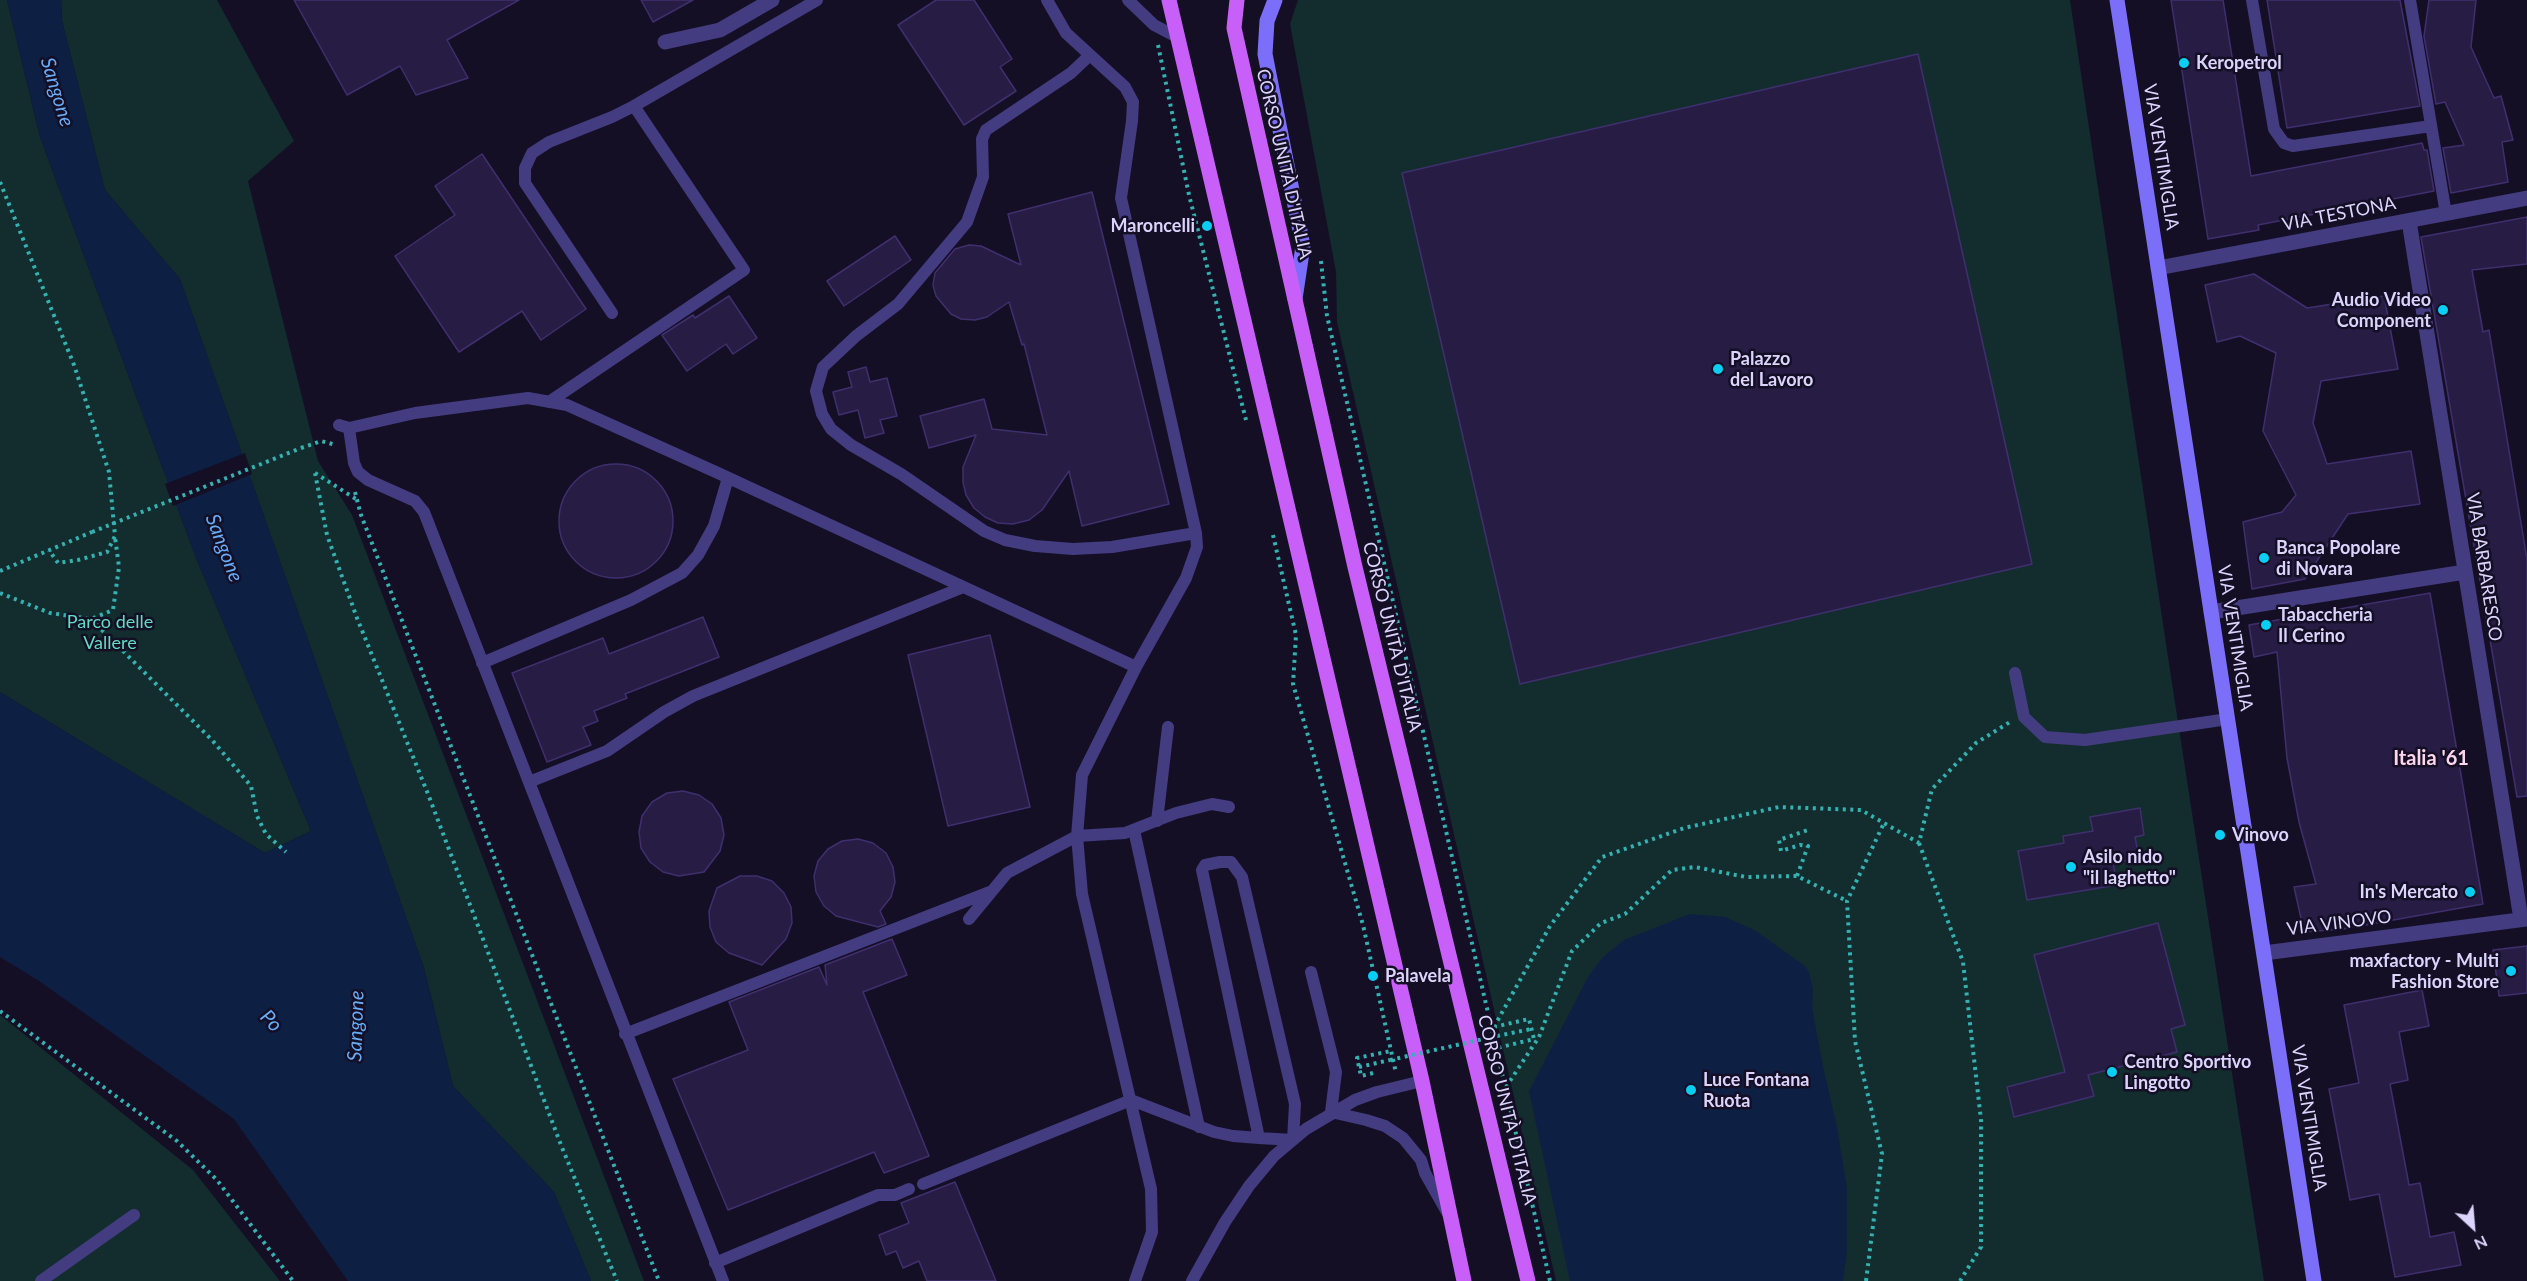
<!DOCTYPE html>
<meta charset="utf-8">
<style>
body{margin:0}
#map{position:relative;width:2527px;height:1281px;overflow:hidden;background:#140f24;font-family:Lato,sans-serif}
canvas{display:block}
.north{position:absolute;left:2443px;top:1197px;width:60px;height:60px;-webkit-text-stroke:4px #140f24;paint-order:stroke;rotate:154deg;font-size:16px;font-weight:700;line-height:24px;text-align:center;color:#dbd4fd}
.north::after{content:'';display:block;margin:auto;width:21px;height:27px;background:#dbd4fd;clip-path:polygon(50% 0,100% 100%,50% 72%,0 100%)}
</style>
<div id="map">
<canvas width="2527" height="1281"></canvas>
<div class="north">N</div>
</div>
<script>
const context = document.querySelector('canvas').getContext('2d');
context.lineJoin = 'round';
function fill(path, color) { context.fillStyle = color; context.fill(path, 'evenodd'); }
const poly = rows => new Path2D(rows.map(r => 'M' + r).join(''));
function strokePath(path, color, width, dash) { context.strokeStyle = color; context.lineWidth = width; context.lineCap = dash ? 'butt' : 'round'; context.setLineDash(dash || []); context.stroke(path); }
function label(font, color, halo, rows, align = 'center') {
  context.font = font + ' Lato,sans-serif'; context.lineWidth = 5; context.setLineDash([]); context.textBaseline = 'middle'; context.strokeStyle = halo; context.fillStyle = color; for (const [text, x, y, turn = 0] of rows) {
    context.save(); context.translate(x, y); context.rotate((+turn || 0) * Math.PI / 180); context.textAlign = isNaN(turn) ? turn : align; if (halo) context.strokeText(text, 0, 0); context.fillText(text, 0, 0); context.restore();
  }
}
const green = poly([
 [0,0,7,0,40,137,196,558,311,831,265,853,0,692],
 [61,0,217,0,294,141,248,181,318,461,352,515,644,1281,591,1281,554,1192,453,1086,424,968,180,279,105,190,62,21],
 [1298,0,2070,0,2166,644,2264,1281,1556,1281,1337,322,1336,272,1290,24],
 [0,1015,193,1170,280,1281,0,1281]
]);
const water = poly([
 [7,0,61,0,62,21,105,190,180,279,424,968,453,1086,554,1192,591,1281,348,1281,234,1119,39,981,0,957,0,692,265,853,311,831,196,558,40,137],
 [1690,914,1725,917,1756,931,1805,966,1809,972,1813,990,1812,1007,1822,1062,1837,1127,1847,1189,1847,1251,1843,1281,1570,1281,1529,1091,1588,977,1602,958,1624,940]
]);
const pier = poly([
 [245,453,252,474,173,506,165,484]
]);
const building = poly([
 [294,0,519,0,447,40,468,78,416,95,400,66,347,95,294,0],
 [641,0,693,0,653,22,641,0],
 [936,0,974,0,1012,59,1000,67,1016,91,964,125,898,25,936,0],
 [2171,0,2223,0,2251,176,2422,143,2424,150,2427,150,2434,191,2258,225,2259,230,2208,239,2171,0],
 [2267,0,2400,0,2420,106,2287,128,2267,0],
 [2429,0,2476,0,2471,47,2494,98,2501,96,2513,140,2502,142,2508,182,2451,193,2443,148,2464,145,2445,102,2436,104,2424,36,2429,0],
 [1918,54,2032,564,1520,684,1402,173,1918,54],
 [482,154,586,309,541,340,522,311,459,352,395,256,455,215,435,186,482,154],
 [1092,192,1169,504,1082,526,1069,471,1042,510,1029,520,1013,524,998,523,985,517,974,508,966,495,963,482,963,467,976,435,929,448,920,416,984,399,992,429,1047,435,1024,344,1022,345,1009,302,987,317,975,320,961,319,951,314,936,296,933,285,935,273,955,249,969,245,981,246,1021,265,1008,214,1092,192],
 [2527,217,2527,264,2472,270,2483,332,2489,330,2527,559,2527,796,2517,797,2421,237,2527,217],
 [895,236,911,260,844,306,827,281,895,236],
 [2254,274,2307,308,2384,296,2398,369,2321,381,2313,423,2327,464,2411,451,2420,504,2348,514,2305,579,2252,589,2243,522,2282,512,2296,495,2263,431,2276,353,2240,336,2217,342,2205,285,2254,274],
 [729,296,757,338,733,354,726,344,687,371,662,335,693,315,695,318,729,296],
 [866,367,870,382,887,378,897,416,880,420,884,433,865,438,858,410,839,415,833,392,852,387,848,372,866,367],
 '559 521a57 57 0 1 1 114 0a57 57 0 1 1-114 0Z',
 [2430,593,2483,904,2343,929,2304,932,2294,887,2316,884,2299,822,2287,758,2277,652,2254,657,2249,625,2430,593],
 [703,617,719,657,625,694,627,698,594,711,598,721,583,727,591,745,547,762,512,673,603,638,609,654,703,617],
 [990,635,1030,807,948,826,908,655,990,635],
 [683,791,699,795,712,804,721,818,724,835,720,851,704,872,679,876,663,872,650,862,641,848,639,832,642,816,652,802,667,793,683,791],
 [2140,808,2144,835,2135,837,2139,858,2113,863,2117,885,2027,900,2018,851,2064,843,2063,836,2093,831,2090,817,2140,808],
 [858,839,873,843,886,853,893,867,895,882,891,897,880,911,886,924,878,927,836,916,824,906,816,892,814,876,818,861,828,849,842,841,858,839],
 [740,876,757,876,772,881,784,893,791,907,792,923,786,939,762,965,729,953,716,942,710,927,709,911,717,888,740,876],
 [2158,923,2185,1025,2171,1029,2177,1052,2088,1075,2094,1096,2014,1117,2007,1087,2065,1072,2034,955,2158,923],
 [892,939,907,975,863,992,929,1156,884,1173,874,1152,728,1210,673,1079,748,1050,729,1002,819,967,827,985,825,965,892,939],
 [2527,946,2527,993,2499,996,2493,950,2527,946],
 [2422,990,2429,1026,2399,1032,2408,1080,2390,1084,2409,1185,2420,1183,2430,1237,2454,1232,2461,1265,2395,1277,2379,1194,2350,1200,2329,1089,2359,1083,2344,1005,2422,990],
 [955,1182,996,1281,927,1281,919,1261,903,1268,896,1251,886,1255,879,1235,909,1223,901,1203,955,1182]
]);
const path = poly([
 [1158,45,1189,195,1246,420],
 [0,182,74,365,109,472,115,536,107,552,78,560,58,563,49,550],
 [1321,261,1327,316,1550,1281],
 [301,448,321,441,336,445],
 [315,473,327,535,357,618,428,794,561,1145,617,1281],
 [315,473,356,499],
 [355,492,361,515,659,1281],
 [1273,535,1296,635,1293,684,1363,925,1396,1073],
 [0,571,92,532],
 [0,593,50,613,91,619,113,610,119,567,115,537],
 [91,619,212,740,251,786,257,816,266,834,286,852],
 [1919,843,1963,962,1981,1120,1981,1247,1960,1281],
 [1797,876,1808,846,1800,845,1781,851,1779,840,1808,830],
 [0,1011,177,1141,217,1180,293,1281],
 [1494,1027,1550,926,1602,857,1684,828,1779,807,1861,810,1919,843,1932,789,1976,743,2010,722],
 [1494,1027,1529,1019,1534,1039,1497,1048],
 [1497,1036,1531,1029],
 [1359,1067,1390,1060],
 [1373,1073,1361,1076,1357,1058,1391,1051],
 [1506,1087,1539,1037,1572,951,1601,923,1625,914,1672,870,1695,867,1746,877,1797,876,1847,901],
 [1866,1281,1882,1154,1855,1041,1847,901,1884,823]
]);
const lane = poly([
 [1047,0,1066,33,1125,87,1133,102,1132,121,1121,198,1196,533,1197,547,1186,578,1136,667,1082,775,1077,836,1082,894,1151,1189,1152,1232,1135,1281],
 [1128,0,1154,25,1177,37],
 [2252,0,2274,129,2284,143,2293,146,2431,126],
 [2410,0,2446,214],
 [1090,55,1071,73,986,130,982,139,983,177,967,222,898,304,856,336,823,367,816,391,822,414,831,429,851,445,901,474,984,531,1005,540,1035,546,1073,549,1112,547,1196,533],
 [612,313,525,183,525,168,532,153,549,142,612,117,634,106],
 [549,402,744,270,634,106,817,0],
 [339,425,349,428,415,413,528,398,567,405,718,473,1136,667],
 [349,428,354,463,358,472,368,480,415,501,424,512,723,1281],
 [482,663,631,600,682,573,698,555,714,526,728,478],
 [2015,673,2024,717,2045,737,2085,740,2228,719],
 [529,782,607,751,664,712,693,696,961,588],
 [1157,821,1168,727],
 [1134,830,1199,1127],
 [969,919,1007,873,1077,836,1125,833,1176,813,1212,804,1229,807],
 [1311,972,1336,1072,1331,1112],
 [625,1034,992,891],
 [1331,1112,1366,1120,1385,1126,1403,1138,1421,1160,1425,1173,1447,1212],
 [923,1184,1131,1100,1214,1132,1233,1136,1259,1138,1293,1140,1295,1104,1242,877,1231,862,1220,862,1205,865,1202,870,1259,1138],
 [715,1263,878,1195,895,1195,909,1189],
 [41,1281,134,1215],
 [1192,1281,1225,1222,1249,1186,1274,1156,1306,1129,1355,1100,1377,1092,1422,1081]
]);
const street = poly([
 [665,42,720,30,772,0],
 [2409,221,2521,919],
 [2158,268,2527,198],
 [2211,612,2465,572],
 [2264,953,2527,919]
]);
const secondary = poly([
 [1275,0,1267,21,1265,54,1303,246,1295,299],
 [2117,0,2314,1281]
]);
const primary = poly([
 [1169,0,1422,1081,1464,1281],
 [1237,0,1234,28,1355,567,1528,1281]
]);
const pathBridge = poly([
 [92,532,301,448],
 [1390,1060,1497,1036]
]);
const markers = [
 [2184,63,6,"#09cef4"],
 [1207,226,6,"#09cef4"],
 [2443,310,6,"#09cef4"],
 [1718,369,6,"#09cef4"],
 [2264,558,6,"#09cef4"],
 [2266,625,6,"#09cef4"],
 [2220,835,6,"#09cef4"],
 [2071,867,6,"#09cef4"],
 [2470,892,6,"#09cef4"],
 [2511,971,6,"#09cef4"],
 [1373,976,6,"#09cef4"],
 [2112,1072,6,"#09cef4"],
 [1691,1090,6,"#09cef4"]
];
const poiNames = [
 ["Keropetrol",2196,63],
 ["Maroncelli",1195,226,"right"],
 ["Audio Video",2431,300,"right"],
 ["Component",2431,321,"right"],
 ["Palazzo",1730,359],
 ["del Lavoro",1730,380],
 ["Banca Popolare",2276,548],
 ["di Novara",2276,569],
 ["Tabaccheria",2278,615],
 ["Il Cerino",2278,636],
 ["Vinovo",2232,835],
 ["Asilo nido",2083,857],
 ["\"il laghetto\"",2083,878],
 ["In's Mercato",2458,892,"right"],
 ["maxfactory - Multi",2499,961,"right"],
 ["Fashion Store",2499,982,"right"],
 ["Palavela",1385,976],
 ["Centro Sportivo",2124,1062],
 ["Lingotto",2124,1083],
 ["Luce Fontana",1703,1080],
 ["Ruota",1703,1101]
];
const streetNames = [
 ["VIA VENTIMIGLIA",2161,157,81],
 ["CORSO UNITÀ D'ITALIA",1284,164,77],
 ["VIA TESTONA",2339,214,-11],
 ["VIA BARBARESCO",2484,567,81],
 ["CORSO UNITÀ D'ITALIA",1392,637,76],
 ["VIA VENTIMIGLIA",2235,638,81],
 ["VIA VINOVO",2339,923,-7],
 ["CORSO UNITÀ D'ITALIA",1507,1110,76],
 ["VIA VENTIMIGLIA",2309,1118,81]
];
const parkNames = [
 ["Parco delle",110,622],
 ["Vallere",110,643]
];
const waterNames = [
 ["Sangone",57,92,73],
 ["Sangone",224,548,69],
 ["Po",271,1021,45],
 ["Sangone",356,1026,-88]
];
const neighbourhoodNames = [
 ["Italia '61",2431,759]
];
fill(green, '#132d2e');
fill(water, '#0e1f44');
fill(pier, '#140f24');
fill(building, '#271c44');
strokePath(building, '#402f6f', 1.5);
strokePath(path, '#34b1b2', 4, [3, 4.5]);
strokePath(lane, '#433c81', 12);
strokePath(street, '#433c81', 15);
strokePath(secondary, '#7b6ff9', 15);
strokePath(primary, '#c95ff9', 15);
strokePath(pathBridge, '#34b1b2', 4, [3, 4.5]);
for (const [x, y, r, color] of markers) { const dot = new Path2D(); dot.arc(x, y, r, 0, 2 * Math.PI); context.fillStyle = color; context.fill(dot); strokePath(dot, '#140f24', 2); }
label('bold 18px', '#dbd4fd', '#140f24', poiNames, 'left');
label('18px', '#dbd4fd', '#140f24', streetNames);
label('18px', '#62dbc4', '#140f24', parkNames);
label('italic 20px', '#66acf9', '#140f24', waterNames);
label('bold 20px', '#fdd6ed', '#140f24', neighbourhoodNames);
</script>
